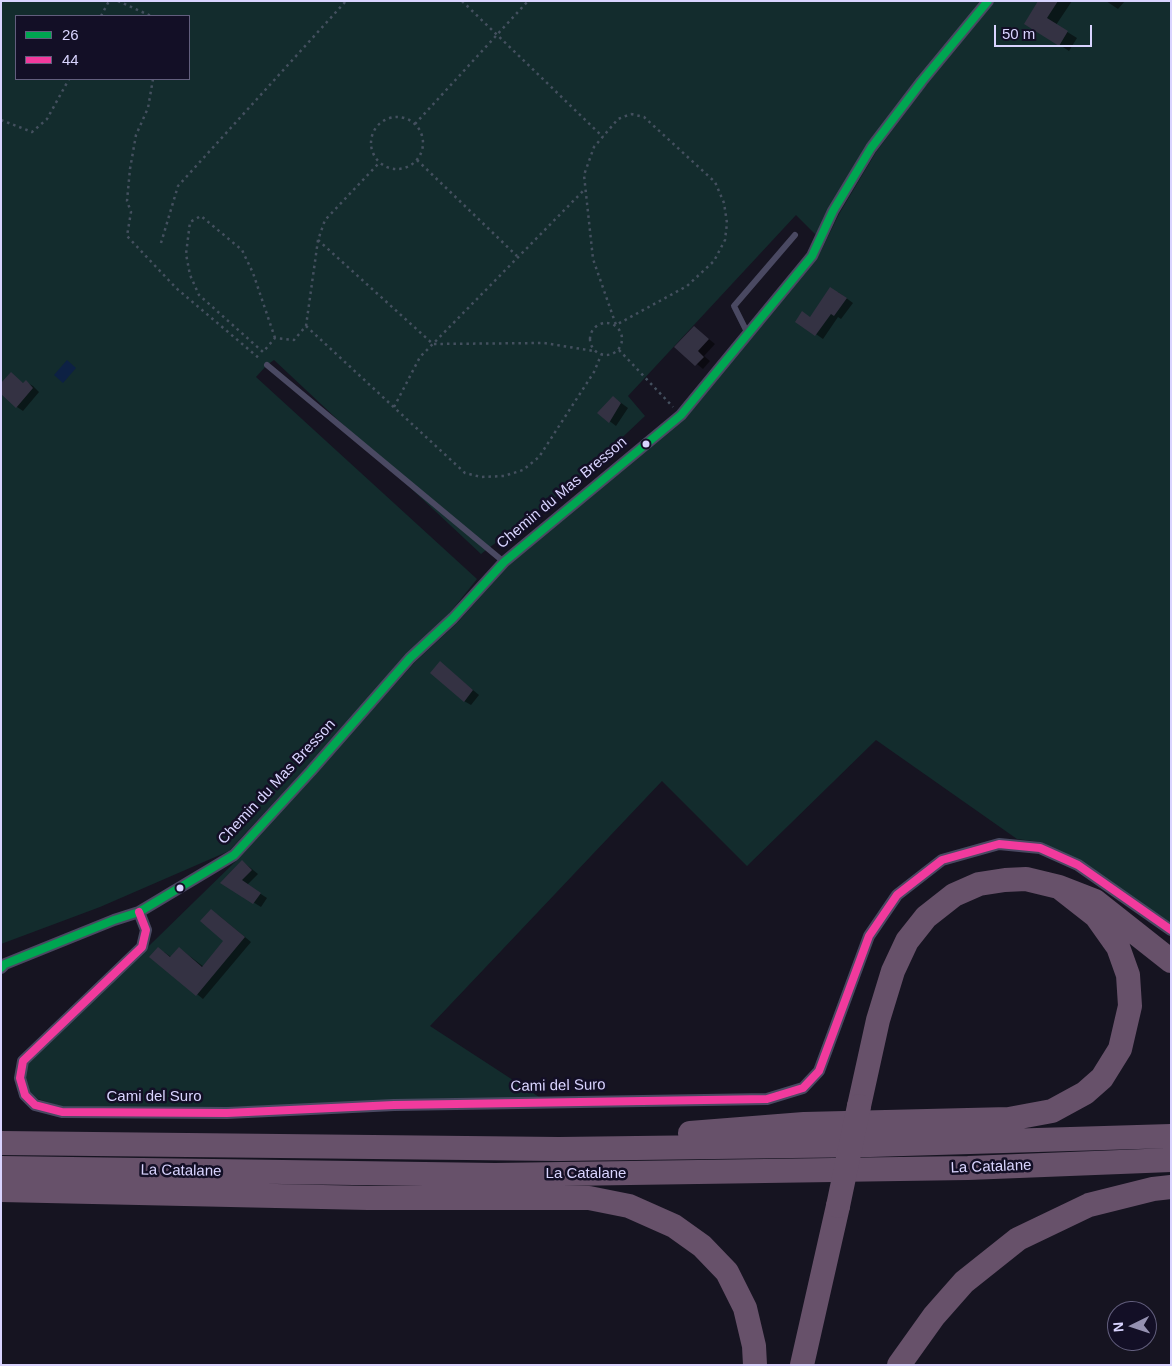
<!DOCTYPE html>
<style>
body{margin:0}
#map{position:relative;width:1172px;height:1366px;overflow:hidden;background:#161421;font-family:Helvetica,sans-serif}
canvas{display:block}
.frame{position:absolute;inset:0;border:2px solid #d9d4ff;pointer-events:none}
.legend{position:absolute;left:15px;top:15px;width:175px;height:65px;box-sizing:border-box;background:#130f26;border:1px solid #625e7d;margin:0;padding:6px 9px;list-style:none;font-size:15px;color:#d9d4ff}
.legend li{display:flex;align-items:center;gap:10px;height:25px}
.legend b{width:25px;border:1px solid #625e7d}
.north{position:absolute;left:1107px;top:1301px;width:50px;height:50px;box-sizing:border-box;background:#130f26;border:1px solid #625e7d;border-radius:50%;rotate:266deg;font-size:14px;font-weight:700;line-height:20px;text-align:center;color:#d9d4ff}
.north::after{content:'';display:block;margin:auto;width:18px;height:22px;background:#9591b1;clip-path:polygon(50% 0,100% 100%,50% 72%,0 100%)}
.scale{position:absolute;left:994px;top:25px;width:98px;height:22px;box-sizing:border-box;border:2px solid #d9d4ff;border-top:0;padding-left:6px;font-size:15px;line-height:18px;white-space:nowrap;color:#d9d4ff;-webkit-text-stroke:4px #130f26;paint-order:stroke}
</style>
<div id="map">
<canvas width="1172" height="1366"></canvas>
<div class="frame"></div>
<ul class="legend">
<li><b style="height:6px;background:#00a651"></b>26</li>
<li><b style="height:6px;background:#f13a9d"></b>44</li>
</ul>
<div class="north">N</div>
<div class="scale">50 m</div>
</div>
<script>
const context = document.querySelector('canvas').getContext('2d');
context.lineJoin = 'round';
function fill(path, color) { context.fillStyle = color; context.fill(path, 'evenodd'); }
const poly = rows => new Path2D(rows.map(r => 'M' + r).join(''));
function strokePath(path, color, width, dash) { context.strokeStyle = color; context.lineWidth = width; context.lineCap = dash ? 'butt' : 'round'; context.setLineDash(dash || []); context.stroke(path); }
function label(font, color, halo, rows, align = 'center') {
  context.font = font + ' Helvetica,sans-serif'; context.lineWidth = 5; context.setLineDash([]); context.textBaseline = 'middle'; context.strokeStyle = halo; context.fillStyle = color; for (const [text, x, y, turn = 0] of rows) {
    context.save(); context.translate(x, y); context.rotate((+turn || 0) * Math.PI / 180); context.textAlign = isNaN(turn) ? turn : align; if (halo) context.strokeText(text, 0, 0); context.fillText(text, 0, 0); context.restore();
  }
}
const green = poly([
 [1,1,980,1,816,235,796,215,628,396,645,416,574,483,481,554,274,360,267,365,256,377,477,579,449,614,229,851,100,907,1,944],
 [16,16,189,16,189,79,16,79],
 [995,1,1171,1,1171,923,1041,842,1017,839,876,740,747,866,662,781,430,1026,539,1097,227,1107,63,1107,38,1099,30,1092,25,1077,28,1064,238,859,415,662,457,623,508,566,685,419,817,259,839,214,876,152,926,85]
]);
const water = poly([
 [67,360,76,368,63,383,54,375]
]);
const shadow = poly([
 [1040,1,1072,1,1056,25,1077,38,1069,51,1026,23],
 [1106,1,1125,1,1118,9],
 [838,292,853,303,841,319,838,317,823,339,797,321,811,318],
 [694,327,715,344,704,356,710,361,703,369,676,347],
 [11,374,24,384,26,382,33,386,39,392,23,411,17,407],
 [613,397,628,408,616,426,599,413],
 [440,663,479,695,471,705,464,701],
 [242,861,258,874,247,885,267,898,261,907,222,883],
 [217,914,251,942,203,999,151,957,164,952,171,957,179,948,204,967,225,941]
]);
const building = poly([
 [1038,1,1058,1,1047,18,1068,31,1059,46,1024,24],
 [830,287,847,298,834,316,831,314,815,336,795,322,802,311,810,317],
 [694,326,709,339,698,351,704,357,695,366,674,347],
 [11,372,23,383,26,380,33,388,16,408,1,394,1,383],
 [613,396,621,403,609,423,597,413],
 [440,661,473,690,464,702,430,673],
 [242,860,252,870,242,880,261,893,253,904,220,883],
 [211,909,245,937,196,996,149,957,158,947,170,957,179,947,202,967,223,941,200,921]
]);
const path = poly([
 [118,1,151,16],
 [462,1,603,137],
 [101,16,109,1],
 [153,79,148,108,136,135,130,169,127,201,131,212,127,236,176,288,260,359],
 [631,114,644,117,715,182,724,203,727,223,725,240,714,261,687,286,616,325,593,259,584,175,594,147,618,119,631,114],
 '371 143a26 26 0 1 1 52 0a26 26 0 1 1-52 0Z',
 [1,120,32,132,47,119,69,79],
 [415,124,528,1],
 [417,160,517,256],
 [318,240,433,344,544,343,594,351],
 [161,243,178,186,346,1],
 '590 339a16 16 0 1 1 32 0a16 16 0 1 1-32 0Z',
 [306,326,465,473,481,477,504,476,523,470,539,457,594,372,601,355],
 [275,338,253,273,242,250,201,216,190,222,186,254,190,275,199,295,263,352,275,338,294,340,306,326,318,240,325,220,379,163],
 [619,350,673,407],
 [394,407,420,357,584,190]
]);
const service = poly([
 [748,334,734,306,795,235],
 [267,365,504,562]
]);
const minor = poly([
 [139,912,146,930,142,947,23,1061,20,1078,25,1095,35,1105,62,1112,227,1113,394,1105,767,1099,803,1088,819,1071,869,936,897,895,942,860,999,844,1040,848,1078,865,1171,930],
 [1,968,5,964,114,920,139,912,234,855,311,771,410,658,453,618,504,562,681,415,812,256,833,211,871,148,922,81,988,1]
]);
const motorway = poly([
 [859,1106,878,1020,893,971,907,941,926,917,954,895,979,884,1005,880,1026,879,1059,887,1095,901,1171,961],
 [690,1133,804,1124,1009,1119,1052,1111,1085,1093,1102,1078,1120,1049,1130,1006,1128,975,1118,947,1096,916,1059,887],
 [1,1143,559,1149,870,1145,1171,1136],
 [1,1168,495,1175,968,1168,1171,1160],
 [1,1190,368,1198,589,1198,629,1206,674,1226,702,1246,727,1272,745,1308,754,1346,755,1365],
 [802,1365,838,1206],
 [899,1365,934,1316,964,1282,1018,1239,1089,1205,1153,1189,1171,1187]
]);
const motorwayBridge = poly([
 [838,1206,859,1106]
]);
const bus1 = poly([
 [1,968,5,964,114,920,139,912,234,855,311,771,410,658,453,618,504,562,681,415,812,256,833,211,871,148,922,81,988,1]
]);
const bus2 = poly([
 [139,912,146,930,142,947,23,1061,20,1078,25,1095,35,1105,62,1112,227,1113,394,1105,767,1099,803,1088,819,1071,869,936,897,895,942,860,999,844,1040,848,1078,865,1171,930]
]);
const markers = [
 [646,444,4.5,"#d9d4ff"],
 [180,888,4.5,"#d9d4ff"]
];
const streetNames = [
 ["Chemin du Mas Bresson",562,493,-40],
 ["Chemin du Mas Bresson",277,782,-47],
 ["Cami del Suro",558,1086,-1],
 ["Cami del Suro",154,1097],
 ["La Catalane",991,1167,-2],
 ["La Catalane",181,1171,1],
 ["La Catalane",586,1174]
];
fill(green, '#132c2d');
fill(water, '#0d2144');
fill(shadow, '#0007');
fill(building, '#343243');
strokePath(path, '#44505f', 2.5, [2.5, 4]);
strokePath(service, '#4a4962', 6);
strokePath(minor, '#4a4962', 12);
strokePath(motorway, '#67516a', 24);
strokePath(motorwayBridge, '#67516a', 24);
strokePath(bus1, '#00a651', 8);
strokePath(bus2, '#f13a9d', 8);
for (const [x, y, r, color] of markers) { const dot = new Path2D(); dot.arc(x, y, r, 0, 2 * Math.PI); context.fillStyle = color; context.fill(dot); strokePath(dot, '#130f26', 2); }
label('15px', '#d9d4ff', '#130f26', streetNames);
</script>
